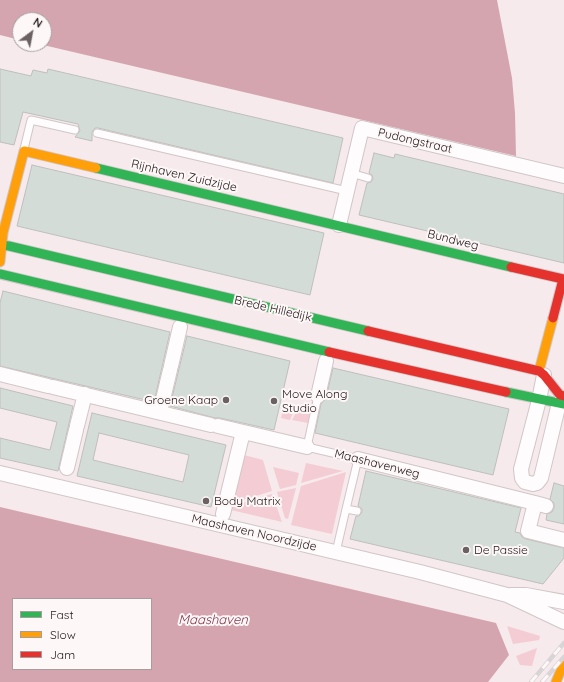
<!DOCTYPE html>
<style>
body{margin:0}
#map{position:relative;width:564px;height:682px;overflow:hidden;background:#f6eaec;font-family:Quicksand,sans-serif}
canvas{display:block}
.legend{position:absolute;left:12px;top:598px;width:140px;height:72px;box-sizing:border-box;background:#fdf7f7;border:1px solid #a59d9e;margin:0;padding:5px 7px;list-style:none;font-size:12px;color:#201618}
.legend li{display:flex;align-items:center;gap:8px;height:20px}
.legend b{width:20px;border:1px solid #a59d9e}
.north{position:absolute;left:12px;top:12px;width:40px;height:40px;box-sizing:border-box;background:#fdf7f7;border:1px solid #a59d9e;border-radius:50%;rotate:32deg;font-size:11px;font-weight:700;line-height:16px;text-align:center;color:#201618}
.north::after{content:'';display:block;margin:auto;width:14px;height:18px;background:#6b6062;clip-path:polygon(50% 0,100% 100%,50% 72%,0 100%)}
</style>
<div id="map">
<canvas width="564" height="682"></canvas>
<ul class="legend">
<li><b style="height:5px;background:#30b455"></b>Fast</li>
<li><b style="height:5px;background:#ff9f0a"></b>Slow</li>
<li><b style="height:5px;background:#e5322d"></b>Jam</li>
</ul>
<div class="north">N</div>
</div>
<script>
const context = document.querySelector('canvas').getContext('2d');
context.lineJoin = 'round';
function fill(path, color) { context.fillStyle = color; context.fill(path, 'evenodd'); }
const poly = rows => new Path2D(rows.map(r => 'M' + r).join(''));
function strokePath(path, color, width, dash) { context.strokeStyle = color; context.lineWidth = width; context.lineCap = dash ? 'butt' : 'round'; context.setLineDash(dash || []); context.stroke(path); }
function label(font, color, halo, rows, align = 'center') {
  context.font = font + ' Quicksand,sans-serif'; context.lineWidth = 4; context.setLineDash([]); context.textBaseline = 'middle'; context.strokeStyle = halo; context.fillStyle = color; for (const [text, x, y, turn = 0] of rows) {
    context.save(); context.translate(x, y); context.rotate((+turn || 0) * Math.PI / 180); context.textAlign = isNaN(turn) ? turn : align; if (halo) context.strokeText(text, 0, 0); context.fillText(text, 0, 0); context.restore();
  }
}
const green = poly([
 [285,404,296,406,290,420,281,418],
 [299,407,311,410,308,423,292,420],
 [244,455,263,460,272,491,233,503],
 [306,463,343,471,301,483],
 [273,467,299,473,296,485,280,489],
 [346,472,332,534,291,525,301,486],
 [296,488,288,519,285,518,277,492],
 [272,494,282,522,231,510,232,506],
 [507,626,540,636,539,640,513,644],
 [537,648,532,666,520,665,516,656]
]);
const water = poly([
 [0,0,497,0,512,78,515,113,516,156,39,44,44,44,44,20,20,20,20,40,0,35],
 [0,507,496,623,509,655,488,682,0,682],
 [13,599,151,599,151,669,13,669]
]);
const building = poly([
 [0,69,31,76,33,70,47,73,48,69,343,138,333,183,98,128,95,128,92,132,92,141,75,137,80,131,78,124,23,112,14,145,0,142,0,69],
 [374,153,394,158,395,154,564,194,564,263,359,215,367,183,371,182,373,179,372,175,369,173,374,153],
 [32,165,324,233,310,295,17,226,32,165],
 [3,291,170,332,154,402,0,366,0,303,3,291],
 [187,336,290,361,274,430,220,418,215,418,170,406,187,336],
 [333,368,509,409,493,475,315,433,321,404,326,398,333,368],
 [0,388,73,406,58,471,0,458,0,438,50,450,57,422,0,408,0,388],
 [92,413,226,445,211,507,77,476,92,413],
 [99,433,189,455,183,482,93,460,99,433],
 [366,471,521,508,515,532,520,533,522,537,526,539,564,548,564,558,543,584,350,539,356,516,359,516,362,512,362,509,358,506,366,471],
 [554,483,564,486,564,524,546,520,547,514,552,512,554,508,554,503,550,499,554,483]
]);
const lane = poly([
 [97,133,347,191],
 [24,149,31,120,75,130],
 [351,173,368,178],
 [320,396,318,396,307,447,358,459,346,509],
 [336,552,346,509,357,511]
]);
const street = poly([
 [339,225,362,128,564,176],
 [171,366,180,327],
 [0,374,48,386],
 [544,375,539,400,521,469,522,478,525,482,533,484,537,483,541,478,559,403],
 [53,387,211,425],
 [318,396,326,361],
 [160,412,170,370],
 [77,426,85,394],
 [218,426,307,447],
 [358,459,535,503],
 [67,468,76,430],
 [0,473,420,572,507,595,564,622],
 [546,506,535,503,528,531,564,540],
 [223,514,243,432],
 [511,595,526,595,564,602]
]);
const fast = poly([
 [96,168,511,267],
 [0,245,9,246,368,331],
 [0,274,329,352],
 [506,392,564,404]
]);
const slow = poly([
 [0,262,3,233,24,151,96,168],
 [539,371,553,318],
 [556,682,564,663]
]);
const jam = poly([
 [511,267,563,279,553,318],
 [368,331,539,371,544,375,560,395,564,396],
 [329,352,506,392]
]);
const rail = poly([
 [531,682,564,643],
 [542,682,564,657]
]);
const markers = [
 [226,400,4,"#6b6062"],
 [274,401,4,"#6b6062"],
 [206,501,4,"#6b6062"],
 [466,550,4,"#6b6062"]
];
const streetNames = [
 ["Pudongstraat",415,141,13],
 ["Rijnhaven Zuidzijde",184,176,13],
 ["Bundweg",453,240,14],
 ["Brede Hilledijk",273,309,13],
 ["Maashavenweg",377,464,14],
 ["Maashaven Noordzijde",254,533,13]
];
const poiNames = [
 ["Move Along",282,394],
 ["Studio",282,408],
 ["Groene Kaap",218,400,"right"],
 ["Body Matrix",214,501],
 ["De Passie",474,550]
];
const waterNames = [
 ["Maashaven",213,620]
];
fill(green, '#f4ccd4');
fill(water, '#d4a5af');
fill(building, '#d4dcd8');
strokePath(building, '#bebfbd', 1);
strokePath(lane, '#d1c6c8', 9);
strokePath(street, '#d1c6c8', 16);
strokePath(fast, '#d1c6c8', 11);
strokePath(slow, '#d1c6c8', 11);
strokePath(jam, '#d1c6c8', 11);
strokePath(lane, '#fefcfc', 7);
strokePath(street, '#fefcfc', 14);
strokePath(fast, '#30b455', 9);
strokePath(slow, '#ff9f0a', 9);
strokePath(jam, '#e5322d', 9);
strokePath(rail, '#d9d5d6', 4.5);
strokePath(rail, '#fdf7f7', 3, [9]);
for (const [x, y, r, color] of markers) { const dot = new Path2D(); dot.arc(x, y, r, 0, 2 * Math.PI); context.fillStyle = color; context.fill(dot); strokePath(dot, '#fdf7f7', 1.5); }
label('12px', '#201618', '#fdf7f7', streetNames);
label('12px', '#201618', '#fdf7f7', poiNames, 'left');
label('italic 13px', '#83374c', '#fdf7f7', waterNames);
</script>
